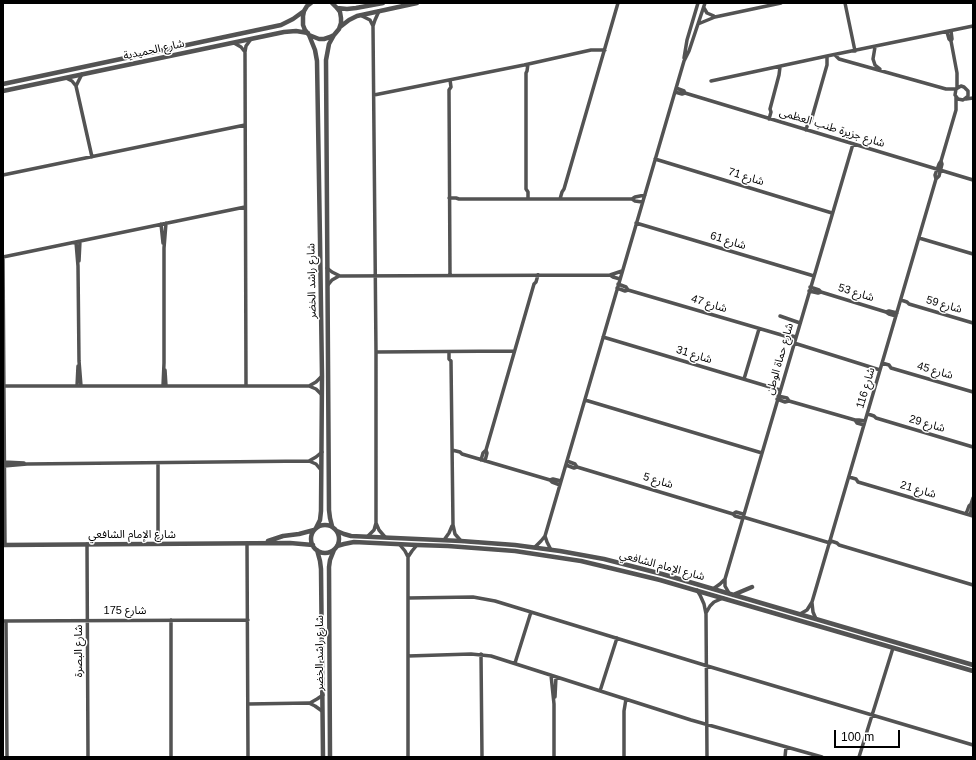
<!DOCTYPE html>
<meta charset="utf-8">
<style>
body{margin:0}
#map{position:relative;width:976px;height:760px;overflow:hidden;background:#fff;font-family:Helvetica,sans-serif}
canvas{display:block}
.frame{position:absolute;inset:0;border:4px solid #000;pointer-events:none}
.scale{position:absolute;left:834px;top:730px;width:66px;height:18px;box-sizing:border-box;border:2px solid #000;border-top:0;padding-left:5px;font-size:12px;line-height:14px;white-space:nowrap;color:#000;-webkit-text-stroke:3px #fff;paint-order:stroke}
</style>
<div id="map">
<canvas width="976" height="760"></canvas>
<div class="frame"></div>
<div class="scale">100 m</div>
</div>
<script>
const context = document.querySelector('canvas').getContext('2d');
context.lineJoin = 'round';
const poly = rows => new Path2D(rows.map(r => 'M' + r).join(''));
function strokePath(path, color, width, dash) { context.strokeStyle = color; context.lineWidth = width; context.lineCap = dash ? 'butt' : 'round'; context.setLineDash(dash || []); context.stroke(path); }
function label(font, color, halo, rows, align = 'center') {
  context.font = font + ' Helvetica,"Noto Sans Arabic",sans-serif'; context.lineWidth = 3; context.setLineDash([]); context.textBaseline = 'middle'; context.strokeStyle = halo; context.fillStyle = color; for (const [text, x, y, turn = 0] of rows) {
    context.save(); context.translate(x, y); context.rotate((+turn || 0) * Math.PI / 180); context.textAlign = isNaN(turn) ? turn : align; if (halo) context.strokeText(text, 0, 0); context.fillText(text, 0, 0); context.restore();
  }
}
const minor = poly([
 [845,3,855,51],
 [704,8,707,13,714,16],
 [379,11,375,20,373,26,376,352,376,523,379,530,385,537],
 [362,16,370,20,373,26],
 [698,24,715,17,781,3],
 [947,32,949,39,951,41,957,73,957,88],
 [951,41,952,39,951,31],
 [234,43,241,47,245,52],
 [875,47,873,59,875,65,880,69],
 [835,55,839,59,946,89,956,89,961,86,964,87,968,91,968,96,963,100,958,99,955,95,956,89],
 [684,58,687,40,698,3],
 [528,64,527,71,526,73,526,189,528,192,528,198],
 [66,78,72,81,76,86,92,157],
 [711,81,827,56,973,26],
 [76,86,82,74],
 [676,88,684,91,685,93],
 [675,92,682,94,685,93,973,180],
 [374,95,524,65,591,50,605,50],
 [966,99,973,98],
 [769,119,771,112,770,109,779,75,780,67],
 [806,130,808,123,811,121,827,65,827,56],
 [655,159,832,213],
 [3,175,245,125],
 [936,179,935,175,939,164,941,161,956,110,956,97],
 [449,198,456,198,459,199,632,199,635,197,645,195],
 [560,199,562,192,564,189,618,3],
 [632,199,635,201,642,202],
 [636,223,814,276],
 [161,224,163,243],
 [919,238,973,254],
 [76,242,78,266,79,361,81,386],
 [3,257,5,545],
 [3,257,245,207],
 [79,261,80,241],
 [327,268,332,272,340,276,610,275,622,271],
 [450,275,449,90,451,87,450,80],
 [610,275,613,277,620,279],
 [618,284,626,287,628,290],
 [328,285,332,280,339,276],
 [810,287,819,290,821,292,886,312,889,314,896,316],
 [617,288,625,291,628,290,785,336,787,338,795,341],
 [809,291,818,293,821,292],
 [901,300,907,302,909,304,973,323],
 [886,312,889,311,897,313],
 [780,316,800,323],
 [785,336,788,335,796,337],
 [603,337,780,390],
 [794,343,880,370],
 [376,352,514,351],
 [449,352,449,359,451,361,453,525,455,534,461,541],
 [882,363,889,365,891,368,973,392],
 [165,370,166,386],
 [744,379,759,329],
 [4,386,309,386,316,389,322,395],
 [77,386,78,366],
 [163,386,164,363,164,248,166,223],
 [246,386,245,52,246,46,251,39],
 [309,386,316,382,322,376],
 [778,396,787,398,789,401,855,420,857,423,864,425],
 [777,399,785,402,789,401],
 [585,400,762,453],
 [868,414,874,416,876,418,973,447],
 [855,420,859,420,865,421],
 [452,450,460,452,462,454,550,480,552,482,560,485],
 [481,460,483,453,486,450,534,284,536,282,538,275],
 [309,461,316,464,321,470],
 [485,461,487,453,486,450],
 [567,461,575,464,577,467,733,514,735,516,742,518],
 [4,462,24,463],
 [158,463,158,544],
 [566,465,574,468,577,467],
 [4,466,27,464,309,461,316,457,322,452],
 [849,477,856,479,858,482,973,516],
 [550,480,553,479,561,481],
 [733,514,736,512,743,514],
 [966,514,969,506,971,504],
 [970,515,972,508,971,504,973,498],
 [743,517,830,543],
 [368,536,374,530,376,523],
 [545,536,547,542,551,550],
 [444,540,449,533,452,526],
 [831,541,837,543,839,545,973,585],
 [247,543,248,757],
 [87,544,88,757],
 [400,545,405,551,408,557,408,757],
 [535,547,541,541,545,536,684,61,689,51,705,3],
 [408,557,412,551,417,545],
 [713,589,720,584,725,579],
 [697,590,700,595,704,604,706,614,707,757],
 [729,593,725,586,725,579,853,144],
 [408,598,473,597,495,601,714,668,973,745],
 [812,603,813,612,816,619],
 [706,613,710,606,714,602,723,598],
 [800,614,807,610,812,602,936,179,939,176,942,164,941,161],
 [171,620,171,757],
 [3,621,248,620],
 [6,621,7,757],
 [481,654,482,757],
 [408,656,471,654,491,656,691,720,822,757],
 [515,663,531,612],
 [551,675,554,704,554,757],
 [600,691,617,638],
 [555,697,556,677],
 [310,703,317,699,323,695],
 [248,704,309,703,315,706,322,711],
 [624,757,624,711,626,699],
 [785,757,786,747],
 [859,757,893,648]
]);
const tertiary = poly([
 [311,3,307,6,304,11,303,16,303,25,305,30,309,35,319,39,324,39,330,37,334,35,339,29,341,23,341,18,340,12,337,8,332,3],
 [337,8,347,9,356,8,383,3],
 [340,27,349,20,357,16,417,3],
 [309,35,315,50,317,61,320,240,322,376,321,511,320,520,316,528],
 [3,84,281,25,293,19,304,11],
 [3,91,284,32,296,31,308,33],
 '311 539a14 14 0 1 1 28 0a14 14 0 1 1-28 0Z',
 [332,526,330,518,329,510,326,60,329,44,334,35],
 [337,531,344,534,351,536,461,541,515,545,560,551,604,559,662,574,973,665],
 [268,541,283,536,299,534,314,530],
 [3,545,290,543,313,545],
 [337,546,344,544,354,542,417,545,448,546,515,551,581,561,660,580,973,671],
 [317,550,320,561,321,569,323,757],
 [733,595,752,587],
 [330,757,329,567,330,560,334,550]
]);
const streetNames = [
 ["شارع الحميدية",154,50,-12],
 ["شارع جزيرة طنب العظمى",832,128,17],
 ["شارع 71",746,177,17],
 ["شارع 61",728,241,17],
 ["شارع راشد الخضر",312,281,-91],
 ["شارع 53",856,293,17],
 ["شارع 47",709,304,17],
 ["شارع 59",944,305,16],
 ["شارع 31",694,355,17],
 ["شارع حماة الوطن",780,359,-74],
 ["شارع 45",935,371,16],
 ["شارع 116",866,388,-74],
 ["شارع 29",927,424,16],
 ["شارع 5",658,481,17],
 ["شارع 21",918,490,16],
 ["شارع الإمام الشافعي",132,535],
 ["شارع الإمام الشافعي",662,566,15],
 ["شارع 175",125,611],
 ["شارع البصرة",79,651,-90],
 ["شارع راشد الخضر",320,653,-90]
];
strokePath(minor, '#535353', 3.5);
strokePath(tertiary, '#535353', 4.5);
label('11px', '#000', '#fff', streetNames);
</script>
